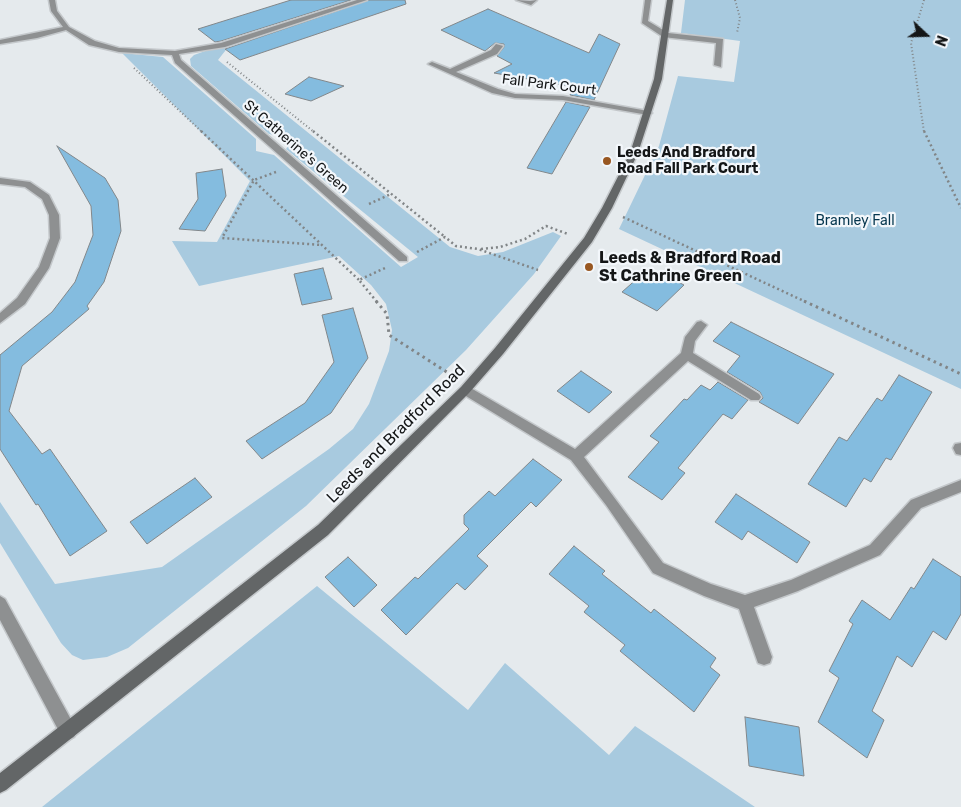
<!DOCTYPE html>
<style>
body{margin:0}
#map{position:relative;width:961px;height:807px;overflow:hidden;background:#e5eaed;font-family:Rubik,sans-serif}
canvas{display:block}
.north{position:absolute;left:901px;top:10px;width:50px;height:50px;-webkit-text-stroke:4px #f3f7fb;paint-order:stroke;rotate:111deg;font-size:14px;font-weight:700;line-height:20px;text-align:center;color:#141617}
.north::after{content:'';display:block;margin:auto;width:18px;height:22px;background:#141617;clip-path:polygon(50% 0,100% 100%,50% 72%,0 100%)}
</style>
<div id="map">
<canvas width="961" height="807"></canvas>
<div class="north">N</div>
</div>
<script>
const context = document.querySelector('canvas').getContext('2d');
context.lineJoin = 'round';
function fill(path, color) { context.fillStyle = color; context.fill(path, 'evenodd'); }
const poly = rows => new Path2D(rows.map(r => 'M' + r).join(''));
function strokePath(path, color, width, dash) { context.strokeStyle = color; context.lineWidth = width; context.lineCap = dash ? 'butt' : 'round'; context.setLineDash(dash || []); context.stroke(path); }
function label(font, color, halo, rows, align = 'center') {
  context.font = font + ' Rubik,sans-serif'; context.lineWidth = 4.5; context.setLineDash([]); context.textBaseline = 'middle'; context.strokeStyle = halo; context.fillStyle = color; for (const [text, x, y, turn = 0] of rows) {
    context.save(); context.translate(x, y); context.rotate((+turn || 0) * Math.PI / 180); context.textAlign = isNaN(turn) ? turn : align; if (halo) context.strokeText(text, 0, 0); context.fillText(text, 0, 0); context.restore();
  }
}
const green = poly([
 [685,0,961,0,961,389,619,229,659,146,678,76,734,82,740,41,681,33],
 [229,46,218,60,450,247,478,256,503,252,553,232,561,236,534,274,466,350,306,506,128,648,107,657,83,660,72,655,61,643,0,543,0,502,55,584,162,567,329,449,353,429,369,404,389,351,392,330,386,304,371,285,339,256,199,286,172,241,217,242,250,181,122,53,163,57,256,139,256,151,274,155,401,267,418,257,286,149,290,144,289,141,280,136,269,134,191,66,190,59,194,55,208,50],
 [317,586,468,710,505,663,609,755,635,726,755,807,42,807]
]);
const building = poly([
 [291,0,351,0,221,41,215,42,198,29,291,0],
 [369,0,405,0,406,4,240,60,225,49,369,0],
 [488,9,589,53,599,34,620,44,594,100,570,95,573,87,494,73,512,64,497,56,504,47,504,44,495,43,485,51,441,30,488,9],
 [309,77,344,86,311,101,285,94,309,77],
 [566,102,590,107,552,174,527,168,566,102],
 [57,146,105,178,118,200,121,231,104,282,87,306,89,309,22,366,9,411,42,454,50,449,107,531,70,556,38,504,36,505,0,449,0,355,52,312,75,282,93,235,91,206,57,146],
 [222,169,226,196,205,231,179,229,198,199,196,173,222,169],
 [323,268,332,299,302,305,294,274,323,268],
 [660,273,684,285,657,311,622,292,640,276,650,282,660,273],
 [353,308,368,358,331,413,262,459,246,441,305,403,334,362,322,315,353,308],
 [731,322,834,374,798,424,759,402,763,398,760,392,727,372,740,356,713,341,731,322],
 [581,371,612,392,589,413,557,391,581,371],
 [899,375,932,392,891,460,886,458,871,482,864,478,846,507,808,484,839,437,847,441,877,398,882,401,899,375],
 [718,382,748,400,732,419,723,414,678,468,685,473,662,500,628,477,659,442,650,436,684,399,687,400,701,385,710,390,718,382],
 [533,459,562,480,536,507,531,502,477,556,488,566,465,590,457,583,406,635,381,610,415,577,418,579,469,529,464,524,464,515,489,491,495,496,533,459],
 [195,478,212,497,147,544,130,522,195,478],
 [736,494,810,542,797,563,748,531,742,540,715,522,736,494],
 [574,546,605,571,602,574,651,613,654,609,716,658,710,667,720,675,694,712,620,651,625,645,584,612,589,606,549,574,574,546],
 [348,557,377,585,354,607,325,577,348,557],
 [933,559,961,577,961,614,946,640,933,631,912,667,897,656,872,711,884,720,867,758,818,722,839,678,829,671,853,624,849,621,862,600,890,620,911,587,914,589,933,559],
 [745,717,799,727,804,776,749,766,745,717]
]);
const pathFar2 = poly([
 [735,0,740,18,737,33],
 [924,0,911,43,924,132],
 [227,62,314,132],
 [134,68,202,132]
]);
const pathFar1 = poly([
 [201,131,359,280],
 [313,131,445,237],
 [924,131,961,208],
 [276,172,254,180,222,238,322,245],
 [369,204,391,194],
 [623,217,806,302],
 [481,249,500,247,525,239,546,226,568,234],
 [417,252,445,237,456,246,478,249,538,270],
 [377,302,359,280,385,268]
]);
const path = poly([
 [376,301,387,314,389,335,453,376],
 [804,301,961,374]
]);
const lane = poly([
 [516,0,530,1,537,0,531,5,516,0],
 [645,0,651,0,648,21,668,33,723,39,721,67,714,65,716,43,663,37,642,23,645,0]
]);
const street = poly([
 [49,0,55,0,57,11,69,27,95,41,119,48,175,51,221,43,357,0,367,0,225,47,179,54,181,60,407,257,407,261,399,261,175,63,172,55,119,52,89,45,66,30,37,38,0,44,0,40,63,27,51,11,49,0],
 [496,44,503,46,497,54,456,72,498,89,515,94,563,96,648,111,652,113,648,115,563,100,515,98,492,93,428,64,432,62,450,69,491,50,496,44],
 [0,178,30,182,49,195,59,215,60,238,49,268,25,304,0,323,0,313,17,298,39,267,50,238,49,215,42,199,25,187,0,184,0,178],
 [701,321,707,325,695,341,693,353,759,394,761,397,759,400,751,400,688,361,584,457,663,563,711,584,745,595,791,580,870,545,911,500,961,480,961,492,921,508,880,555,798,591,754,607,772,657,770,663,764,665,758,663,739,609,704,596,653,573,606,505,571,460,461,393,459,390,465,385,469,387,575,449,681,353,685,337,697,322,701,321],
 [961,443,961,455,956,454,953,448,955,444,961,443],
 [0,596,5,599,74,725,77,731,74,737,68,740,62,737,0,620,0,596]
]);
const secondary = poly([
 [667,0,673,0,662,79,638,153,612,208,592,242,503,354,469,393,328,535,6,790,0,793,0,773,318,525,461,387,495,348,584,238,602,208,630,153,654,79,667,0]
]);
const markers = [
 [607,161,5,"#985721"],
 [589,267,5,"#985721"]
];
const farStreetnames = [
 ["Fall Park Court",549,85,7],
 ["St Catherine's Green",296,147,41]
];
const farPoinames = [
 ["Leeds And Bradford",617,153],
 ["Road Fall Park Court",617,169]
];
const farParknames = [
 ["Bramley Fall",855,221]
];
const poiNames = [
 ["Leeds & Bradford Road",599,258],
 ["St Cathrine Green",599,276]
];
const streetNames = [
 ["Leeds and Bradford Road",396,434,-45]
];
fill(green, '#a8cadf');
fill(building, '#84bcdf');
strokePath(building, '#82878a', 1);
strokePath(lane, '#c4c8cb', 3);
strokePath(street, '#c4c8cb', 3);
strokePath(secondary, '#c4c8cb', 3);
strokePath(pathFar2, '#818587', 2, [1, 2.5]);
strokePath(pathFar1, '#818587', 2.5, [2, 3]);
strokePath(path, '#818587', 3, [2.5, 4]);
fill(lane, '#8e9091');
fill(street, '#8e9091');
fill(secondary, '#636667');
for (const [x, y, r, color] of markers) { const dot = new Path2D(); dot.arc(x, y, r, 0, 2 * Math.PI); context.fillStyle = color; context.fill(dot); strokePath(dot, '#f3f7fb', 2); }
label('14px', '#141617', '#f3f7fb', farStreetnames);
label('bold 14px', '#141617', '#f3f7fb', farPoinames, 'left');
label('14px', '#05364e', '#f3f7fb', farParknames);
label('bold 16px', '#141617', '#f3f7fb', poiNames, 'left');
label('16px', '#141617', '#f3f7fb', streetNames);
</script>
